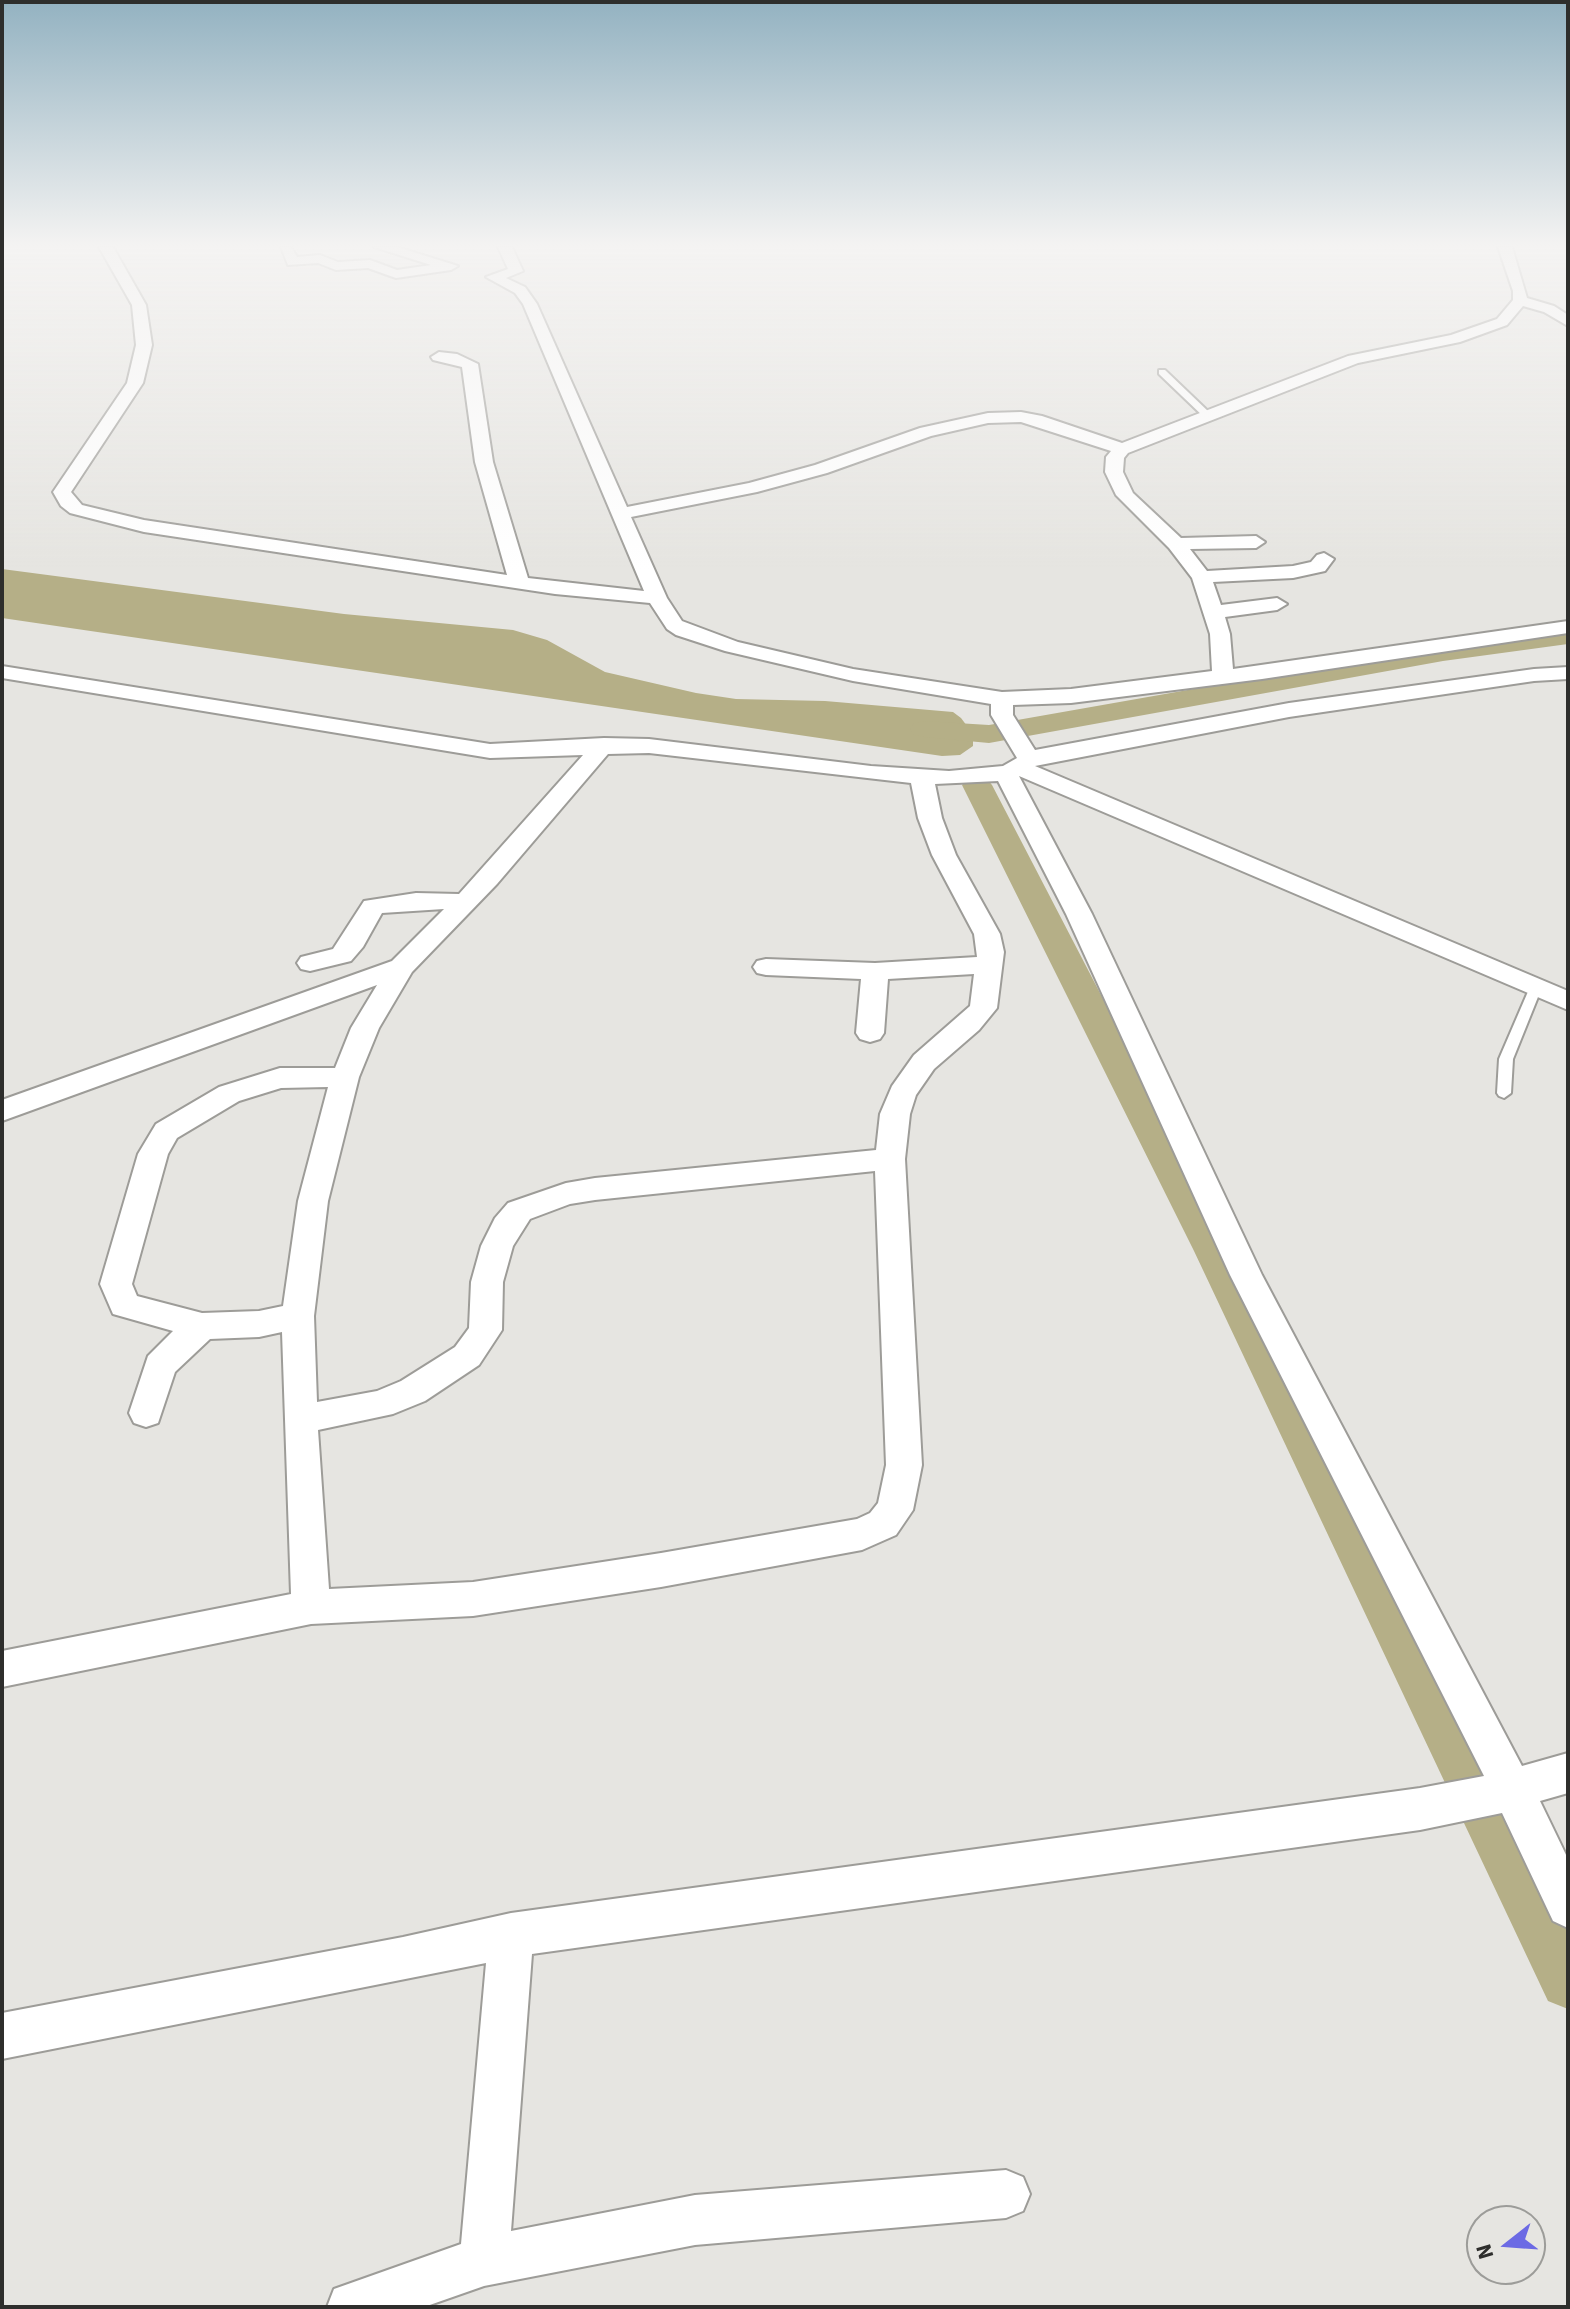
<!DOCTYPE html>
<style>
body{margin:0}
#map{position:relative;width:1570px;height:2309px;overflow:hidden;background:#e6e5e1;font-family:"Source Sans 3",sans-serif}
canvas{display:block}
.frame{position:absolute;inset:0;border:4px solid #2e2e2c;pointer-events:none}
.north{position:absolute;left:1466px;top:2205px;width:80px;height:80px;box-sizing:border-box;background:#e6e5e1;border:2px solid #9c9c99;border-radius:50%;rotate:253deg;font-size:22px;font-weight:700;line-height:32px;text-align:center;color:#2e2e2c}
.north::after{content:'';display:block;margin:auto;width:28px;height:36px;background:#6c6ae4;clip-path:polygon(50% 0,100% 100%,50% 72%,0 100%)}
</style>
<div id="map">
<canvas width="1570" height="2309"></canvas>
<div class="frame"></div>
<div class="north">N</div>
</div>
<script>
const context = document.querySelector('canvas').getContext('2d');
context.lineJoin = 'round';
function fill(path, color) { context.fillStyle = color; context.fill(path, 'evenodd'); }
const poly = rows => new Path2D(rows.map(r => 'M' + r).join(''));
function strokePath(path, color, width, dash) { context.strokeStyle = color; context.lineWidth = width; context.lineCap = dash ? 'butt' : 'round'; context.setLineDash(dash || []); context.stroke(path); }
const water = poly([
 [2,569,344,614,513,630,547,640,605,672,696,693,736,699,825,701,953,712,961,718,973,734,973,746,960,755,942,756,2,618]
]);
const canal = poly([
 [1568,628,1568,644,1443,661,989,743,924,737,914,735,910,729,914,723,924,721,989,725,1443,645,1568,628],
 [977,776,987,779,992,785,1234,1251,1568,1921,1568,2009,1548,2001,1194,1251,962,785,967,779,977,776]
]);
const lane = poly([
 [1159,370,1165,370,1211,414,1211,418,1205,418,1159,374,1159,370],
 [1536,983,1542,987,1513,1059,1511,1093,1504,1098,1499,1096,1497,1093,1499,1059,1530,987,1536,983]
]);
const street = poly([
 [99,247,113,247,146,305,152,345,143,383,71,492,82,505,144,520,507,575,475,462,462,367,433,360,431,357,439,352,457,354,478,364,493,462,528,578,644,591,523,304,515,293,486,277,508,269,498,247,512,247,523,271,506,278,525,287,537,304,627,507,749,483,815,465,920,428,988,413,1021,412,1042,416,1122,443,1348,356,1451,335,1497,319,1513,300,1513,291,1498,247,1512,247,1527,298,1554,306,1568,315,1568,326,1544,312,1523,306,1507,325,1460,342,1358,363,1128,453,1124,458,1123,472,1133,493,1181,538,1256,536,1265,542,1256,548,1190,549,1207,571,1293,566,1311,562,1317,555,1324,553,1334,559,1325,571,1293,578,1213,582,1221,605,1277,598,1287,604,1277,610,1225,617,1230,634,1233,669,1568,621,1568,633,1262,679,1071,703,1013,705,1013,715,1035,750,1289,703,1534,669,1568,667,1568,679,1534,681,1289,717,1035,766,1568,991,1568,1010,1019,776,1092,914,1262,1275,1522,1766,1568,1753,1568,1793,1540,1801,1568,1859,1568,1928,1553,1921,1502,1813,1420,1830,532,1954,511,2231,695,2195,1006,2170,1023,2177,1030,2194,1023,2211,1006,2218,695,2245,484,2286,424,2307,327,2307,334,2289,461,2244,486,1963,2,2059,2,2013,403,1937,511,1913,1420,1788,1484,1776,1230,1275,1066,914,998,781,935,784,942,818,956,855,1000,934,1004,952,997,1008,979,1030,934,1069,916,1095,910,1114,905,1159,922,1465,913,1510,896,1535,862,1550,661,1587,473,1616,311,1624,2,1687,2,1651,291,1594,282,1332,259,1337,210,1339,175,1372,158,1423,146,1427,134,1423,129,1413,148,1356,173,1331,113,1314,100,1284,138,1154,156,1124,219,1087,280,1068,335,1068,351,1028,377,985,2,1121,2,1100,392,961,444,909,382,913,363,947,351,961,310,971,301,969,297,963,301,957,333,949,364,901,416,893,459,894,583,755,490,758,2,678,2,666,490,744,604,738,649,739,871,766,949,771,1003,766,1017,758,991,715,991,704,853,681,725,651,676,635,667,629,650,603,555,594,144,532,70,513,61,506,53,492,127,383,136,345,132,305,99,247],
 [1021,422,1111,451,1106,457,1105,472,1116,495,1169,548,1192,578,1210,634,1212,671,1071,689,1002,692,853,669,738,642,682,621,667,598,631,517,757,492,827,473,931,436,988,423,1021,422],
 [649,753,911,783,918,818,932,855,974,934,977,957,875,963,766,959,757,961,753,967,757,973,766,975,861,979,856,1033,860,1039,870,1042,880,1039,884,1033,888,979,974,974,970,1006,914,1055,892,1086,880,1114,876,1150,595,1178,566,1183,508,1203,495,1218,481,1246,471,1282,469,1328,455,1347,401,1381,377,1391,317,1402,314,1316,328,1201,359,1077,379,1028,412,972,497,884,608,754,649,753],
 [328,1087,298,1201,283,1306,259,1311,202,1313,137,1296,132,1284,168,1154,177,1138,239,1101,281,1088,328,1087],
 [875,1171,886,1465,878,1503,870,1513,857,1519,661,1553,473,1582,329,1589,318,1430,393,1414,425,1401,479,1365,502,1330,503,1282,513,1246,530,1219,570,1204,595,1200,875,1171],
 [281,247,291,247,297,257,320,255,338,262,370,260,397,270,431,265,374,247,397,247,458,266,451,270,396,278,368,268,336,270,318,263,288,265,281,247]
]);
fill(water, '#b5af87');
fill(canal, '#b5af87');
strokePath(lane, '#9d9c98', 4);
strokePath(street, '#9d9c98', 4);
fill(lane, '#fff');
fill(street, '#fff');
const sky = context.createLinearGradient(0, 0, 0, 570);
sky.addColorStop(0, '#93b2c1');
sky.addColorStop(0.43, '#f4f3f2');
sky.addColorStop(1, '#f4f3f200');
context.fillStyle = sky;
context.fillRect(0, 0, 1570, 570);
</script>
